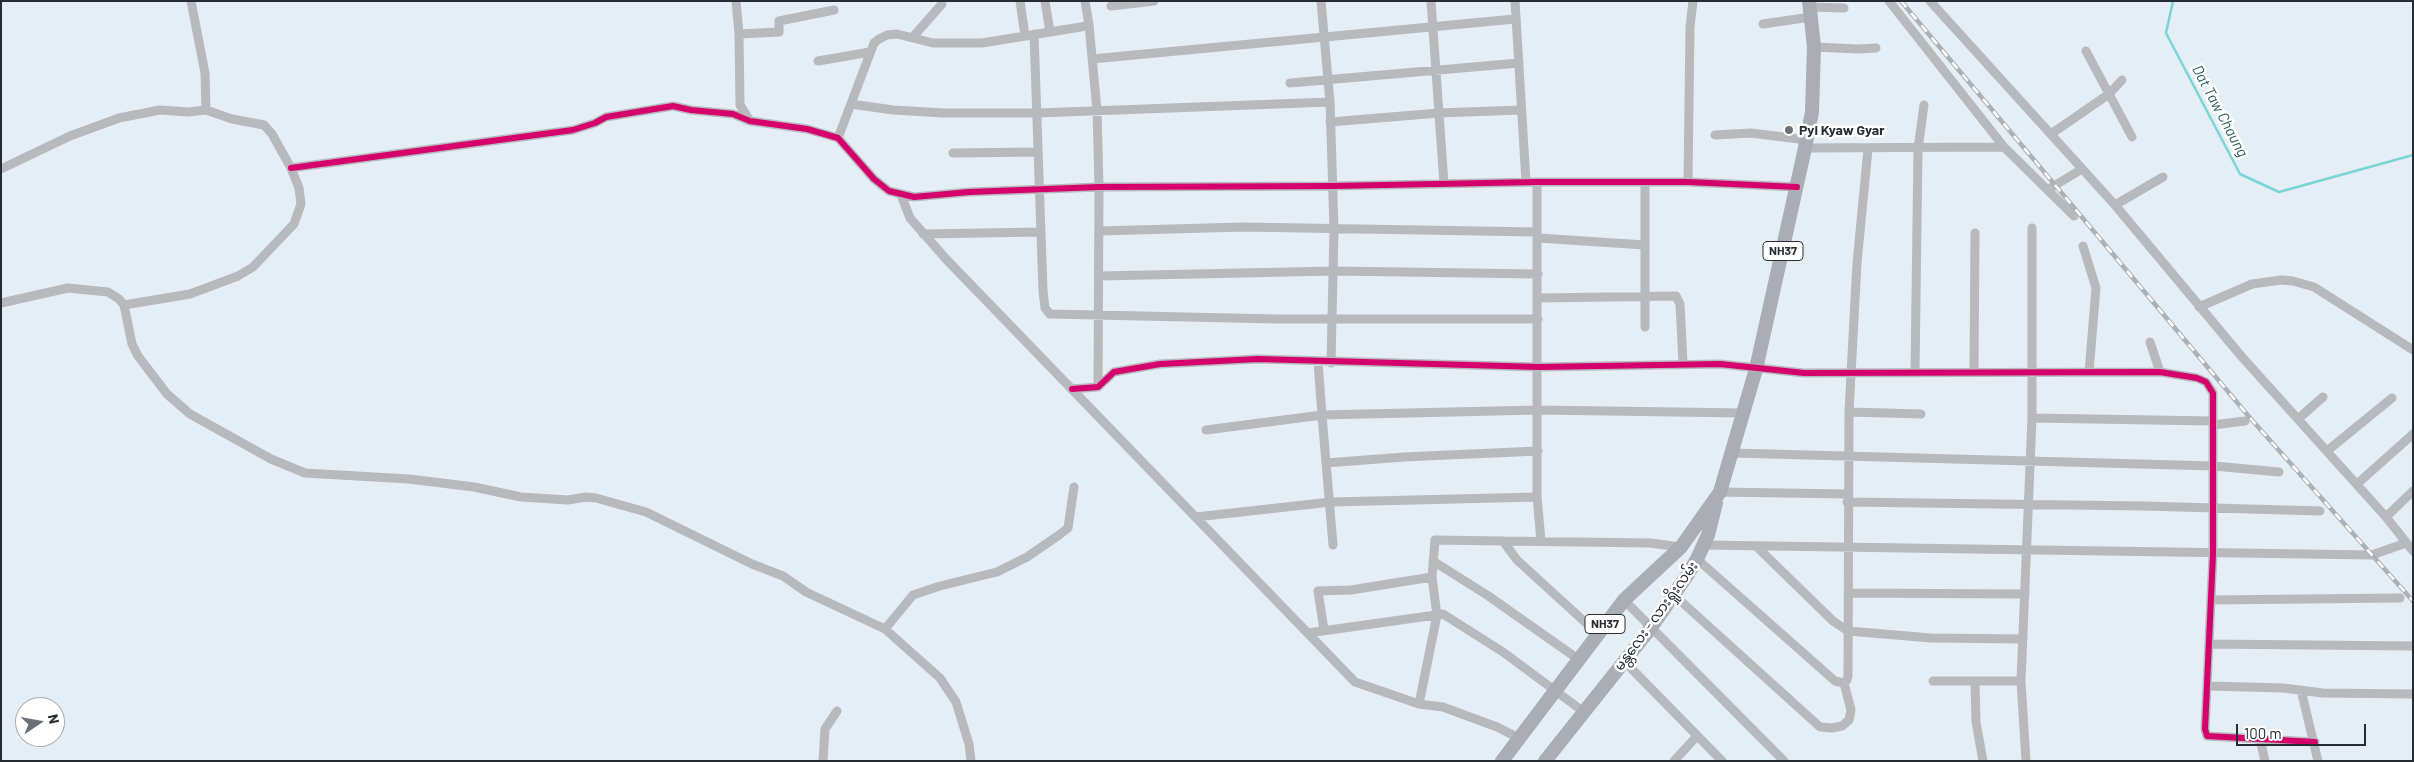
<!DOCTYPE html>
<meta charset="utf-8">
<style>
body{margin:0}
#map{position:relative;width:2414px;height:762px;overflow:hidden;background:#e5edf5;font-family:Barlow,sans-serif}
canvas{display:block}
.frame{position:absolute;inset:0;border:2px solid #272c32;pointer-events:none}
.north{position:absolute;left:15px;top:697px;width:50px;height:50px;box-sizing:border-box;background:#fff;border:1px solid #a9abad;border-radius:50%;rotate:78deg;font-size:14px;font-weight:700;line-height:20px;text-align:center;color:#272c32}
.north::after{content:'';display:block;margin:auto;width:18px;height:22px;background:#6a7076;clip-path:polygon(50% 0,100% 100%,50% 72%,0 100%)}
.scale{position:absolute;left:2236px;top:724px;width:130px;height:22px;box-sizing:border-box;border:2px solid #272c32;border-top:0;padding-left:6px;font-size:15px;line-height:18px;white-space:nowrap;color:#272c32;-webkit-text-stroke:4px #fff;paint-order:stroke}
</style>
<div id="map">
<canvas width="2414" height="762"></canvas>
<div class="frame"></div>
<div class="north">N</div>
<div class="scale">100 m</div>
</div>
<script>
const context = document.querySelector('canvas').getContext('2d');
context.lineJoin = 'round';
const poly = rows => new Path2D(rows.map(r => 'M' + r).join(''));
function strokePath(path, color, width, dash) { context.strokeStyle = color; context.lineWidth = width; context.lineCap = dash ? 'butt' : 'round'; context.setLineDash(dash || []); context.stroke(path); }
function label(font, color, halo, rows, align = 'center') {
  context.font = font + ' Barlow,"Noto Sans Myanmar",sans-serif'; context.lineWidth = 5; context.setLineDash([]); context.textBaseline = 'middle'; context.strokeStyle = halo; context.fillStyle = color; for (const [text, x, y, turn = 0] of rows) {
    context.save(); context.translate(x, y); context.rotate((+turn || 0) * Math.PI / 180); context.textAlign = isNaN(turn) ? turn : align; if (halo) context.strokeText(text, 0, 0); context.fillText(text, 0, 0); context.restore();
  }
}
const stream = poly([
 [2173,1,2166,33,2240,174,2279,192,2413,155]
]);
const minor = poly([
 [191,1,205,73,206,110],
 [736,1,739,34,740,105,750,121],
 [1020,1,1025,36],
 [1045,1,1050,32],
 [1321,1,1330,102,1334,229,1331,363],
 [1431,1,1444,184],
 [1515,1,1526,182],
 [1889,1,2004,147,2074,216],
 [1930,1,2115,205,2242,357,2386,517,2413,551],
 [1111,6,1154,1],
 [1810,7,1844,8],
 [1763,24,1811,17],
 [1089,25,1097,110,1099,187,1098,387],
 [739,34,779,32,779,21,834,10],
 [1034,34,1043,291,1045,308,1050,314,1277,319,1538,319],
 [912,38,942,4],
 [1814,47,1858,49,1876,48],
 [2086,51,2132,137],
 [1092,59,1515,19],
 [818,61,870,52],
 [1290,83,1519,63],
 [851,104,893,110,944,113,1038,113,1330,102],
 [1330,122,1439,113,1521,110],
 [2051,134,2109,94,2122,80],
 [1715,135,1751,133,1807,140],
 [838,138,874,43,879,39,887,35,897,34,933,43,982,43,1081,27,1089,25,1085,1],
 [1805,148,2004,147],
 [953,153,1038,152],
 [291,168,573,130,595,123,606,117,673,106,691,110,733,114,750,121,807,129,838,138,874,179,889,191,914,197,969,192,1099,187,1333,186,1537,182,1688,182,1797,187],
 [1,169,70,136,119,118,160,110,188,112,206,110,232,119,264,125,272,134,291,168,299,188,301,204,294,224,253,267,238,276,190,294,124,305],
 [1537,182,1537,497,1541,541],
 [1645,182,1645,327],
 [1688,182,1690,27,1693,1],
 [2049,189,2082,169],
 [901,195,910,218,946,259,1355,682,1419,704,1443,707,1497,727,1519,738],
 [2115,205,2163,177],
 [1100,231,1243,227,1537,232],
 [923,234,1040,232],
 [1538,238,1645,245],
 [2083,246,2096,288,2089,372],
 [1100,276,1335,271,1538,274],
 [1538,298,1676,296,1680,304,1683,363],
 [1,303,68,288,108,292,119,299,124,305,132,344,138,356,167,394,190,414,271,459,305,473,409,479,474,487,521,497,568,500,586,497,596,498,646,512,752,564,783,576,806,592,885,629,940,678,956,702,969,744,971,761],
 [2199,307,2252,284,2281,280,2293,281,2314,287,2413,350],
 [2150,342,2160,372],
 [1318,362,1322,415,1538,410,1744,413],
 [1974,372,1975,233],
 [1915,373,1918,149,1924,105],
 [1072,389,1098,387,1114,372,1160,364,1258,359,1539,367,1720,364,1804,373,2160,372,2197,378,2206,382,2213,393,2213,554,2205,729,2207,736,2315,742],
 [1849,412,1921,414],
 [2032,418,2213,421],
 [2298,419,2323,397],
 [2213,425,2245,421],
 [1206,430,1322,415,1333,545],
 [2327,451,2392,398],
 [1733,453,2214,466,2279,472],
 [1326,463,1404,457,1538,451],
 [2357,484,2413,434],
 [1720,492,1847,494],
 [1847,502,2144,506,2320,511],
 [1196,517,1331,502,1537,497],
 [2386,517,2413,491],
 [1704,545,2372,555,2406,543],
 [1756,546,1833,621,1848,631,1931,638,2023,639],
 [1697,559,1835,681,1844,683,1847,680,1848,676,1849,412,1857,263,1868,149],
 [1433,561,1487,595,1578,659],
 [1848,593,2025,594],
 [1674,595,1820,727,1832,728,1842,726,1849,720,1851,710,1844,683],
 [1624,600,1784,761],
 [2211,600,2400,598],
 [885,629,913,595,940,586,997,572,1027,557,1059,535,1068,528,1074,487],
 [1324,630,1318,591,1351,590,1432,577],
 [1308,633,1443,614,1503,652,1584,712],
 [1597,633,1517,560,1503,541,1650,543,1681,547],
 [2210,644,2413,646],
 [1624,661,1722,761],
 [1933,681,2021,681],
 [1975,682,1976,722,1983,761],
 [2208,686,2283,688,2323,693,2413,694],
 [2301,690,2318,761],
 [1419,704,1437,615,1432,577,1435,540,1503,541],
 [2260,739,2265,761],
 [823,761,825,729,837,711],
 [1674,761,1697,736],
 [2026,761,2021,681,2032,418,2032,228]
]);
const highway = poly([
 [1502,761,1624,600,1681,547,1720,492,1756,369,1805,148,1812,112,1814,47,1809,1],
 [1545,761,1650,629,1686,577,1697,559,1708,535,1716,503]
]);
const rail = poly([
 [1901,1,2251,419,2413,601]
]);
const cycleway = poly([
 [291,168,573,130,595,123,606,117,673,106,691,110,733,114,750,121,807,129,838,138,874,179,889,191,914,197,969,192,1099,187,1333,186,1537,182,1688,182,1797,187],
 [1072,389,1098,387,1114,372,1160,364,1258,359,1539,367,1720,364,1804,373,2160,372,2197,378,2206,382,2213,393,2213,554,2205,729,2207,736,2315,742]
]);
const markers = [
 [1789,130,5,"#6a7076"]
];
const shields = [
 [1783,251,40],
 [1605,624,40]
];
const shieldNames = [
 ["NH37",1783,251],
 ["NH37",1605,624]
];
const poiNames = [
 ["Pyi Kyaw Gyar",1799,130]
];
const streetNames = [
 ["မန္တလေး - လားရှိုးလမ်း",1656,616,-54]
];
const waterNames = [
 ["Dat Taw Chaung",2220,111,62]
];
strokePath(stream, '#7ad5d5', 2.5);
strokePath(minor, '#b7b9bd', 9);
strokePath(highway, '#aaadb3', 14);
strokePath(rail, '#aeb1b4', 4.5);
strokePath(rail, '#fff', 2.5, [8]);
strokePath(cycleway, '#d6006c', 6);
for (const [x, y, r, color] of markers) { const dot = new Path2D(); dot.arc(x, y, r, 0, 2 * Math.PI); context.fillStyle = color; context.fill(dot); strokePath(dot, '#fff', 2); }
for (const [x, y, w] of shields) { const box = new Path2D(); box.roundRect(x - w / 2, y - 9.5, w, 19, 4); context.fillStyle = '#fff'; context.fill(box); strokePath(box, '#272c32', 1); }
label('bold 12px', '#272c32', null, shieldNames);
label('bold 14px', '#272c32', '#fff', poiNames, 'left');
label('14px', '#272c32', '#fff', streetNames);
label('italic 15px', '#285d5c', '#fff', waterNames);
</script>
